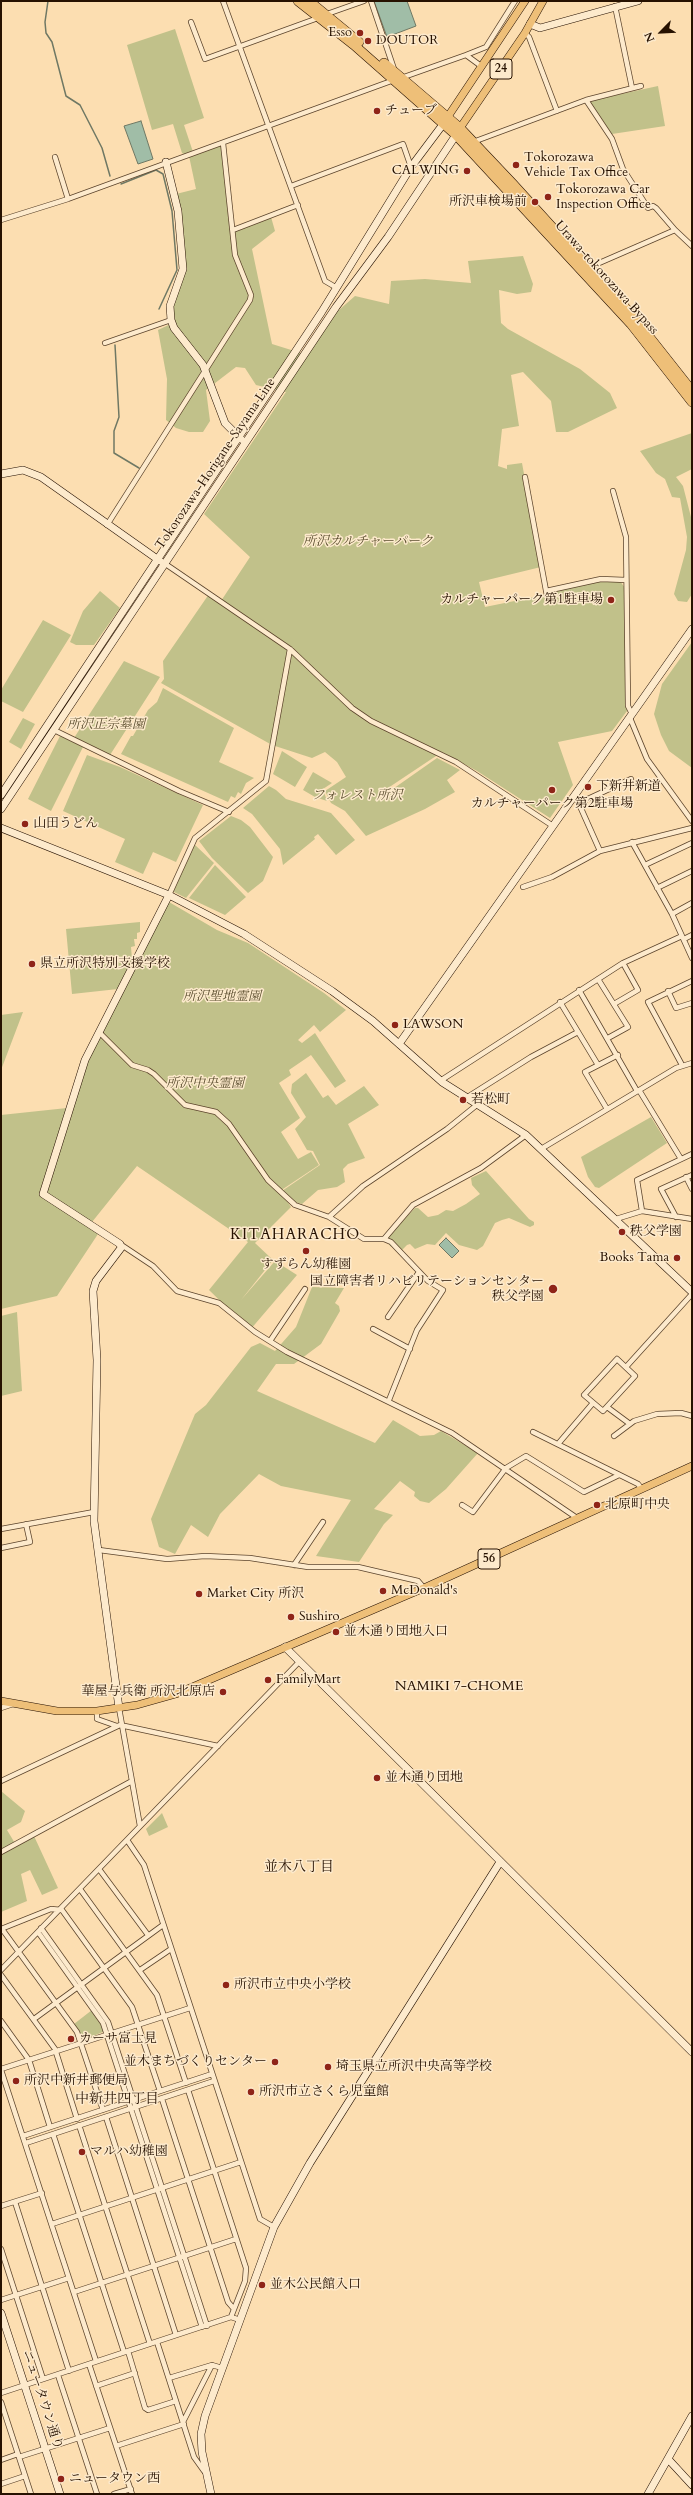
<!DOCTYPE html>
<meta charset="utf-8">
<style>
body{margin:0}
#map{position:relative;width:693px;height:2495px;overflow:hidden;background:#fcdeb1;font-family:Cardo,serif}
canvas{display:block}
.frame{position:absolute;inset:0;border:2px solid #261100;pointer-events:none}
.north{position:absolute;left:641px;top:12px;width:40px;height:40px;-webkit-text-stroke:3px #fdeacc;paint-order:stroke;rotate:246deg;font-size:11px;font-weight:700;line-height:16px;text-align:center;color:#261100}
.north::after{content:'';display:block;margin:auto;width:14px;height:18px;background:#261100;clip-path:polygon(50% 0,100% 100%,50% 72%,0 100%)}
</style>
<div id="map">
<canvas width="693" height="2495"></canvas>
<div class="frame"></div>
<div class="north">N</div>
</div>
<script>
const context = document.querySelector('canvas').getContext('2d');
context.lineJoin = 'round';
function fill(path, color) { context.fillStyle = color; context.fill(path, 'evenodd'); }
const poly = rows => new Path2D(rows.map(r => 'M' + r).join(''));
function strokePath(path, color, width, dash) { context.strokeStyle = color; context.lineWidth = width; context.lineCap = dash ? 'butt' : 'round'; context.setLineDash(dash || []); context.stroke(path); }
function label(font, color, halo, rows, align = 'center') {
  context.font = font + ' Cardo,"Noto Serif JP",serif'; context.lineWidth = 3; context.setLineDash([]); context.textBaseline = 'middle'; context.strokeStyle = halo; context.fillStyle = color; for (const [text, x, y, turn = 0] of rows) {
    context.save(); context.translate(x, y); context.rotate((+turn || 0) * Math.PI / 180); context.textAlign = isNaN(turn) ? turn : align; if (halo) context.strokeText(text, 0, 0); context.fillText(text, 0, 0); context.restore();
  }
}
const green = poly([
 [175,29,204,118,184,125,194,155,220,146,222,148,231,233,271,217,275,231,252,249,272,344,304,354,336,307,339,310,355,296,389,304,391,281,425,279,471,283,468,261,523,256,533,284,531,292,517,294,499,290,501,323,508,329,580,369,610,393,617,408,568,432,556,432,551,401,523,372,511,375,519,426,502,429,498,466,507,469,507,465,522,463,541,567,479,582,485,607,544,595,548,591,603,581,620,581,625,588,627,711,612,731,558,742,573,785,550,818,477,771,442,752,379,794,380,798,437,758,460,770,447,780,455,792,425,809,366,836,345,811,331,803,325,791,346,777,337,762,325,752,312,758,272,745,161,683,164,679,163,661,209,594,221,601,250,557,204,514,286,392,256,385,245,368,236,367,206,390,210,421,203,432,189,432,176,428,166,420,167,379,158,330,175,322,173,306,185,273,176,194,196,189,189,156,182,153,173,124,152,130,127,45],
 [658,86,665,126,612,134,589,101],
 [692,433,692,469,676,477,683,486,692,521,692,594,687,602,678,601,674,594,686,550,687,537,680,498,672,497,665,479,656,473,640,451],
 [100,591,120,608,94,645,76,645,70,642,83,611],
 [43,620,71,635,23,712,1,701,1,690],
 [692,642,692,768,669,751,661,735,654,714,662,684],
 [124,661,160,677,110,755,74,738],
 [163,688,234,728,219,762,254,778,246,783,241,794,238,792,235,798,231,796,228,802,121,754,131,736,133,736,148,710,157,702],
 [23,718,35,724,21,749,9,742],
 [60,736,83,747,51,811,28,799],
 [282,751,307,767,295,787,273,774],
 [87,755,120,767,203,805,176,862,153,852,143,874,115,862,125,839,63,811],
 [313,772,332,783,323,789,327,801,315,797,303,790],
 [269,786,276,790,286,799,331,813,355,840,336,855,318,834,314,837,315,839,283,865,280,849,252,814,243,808],
 [231,816,241,820,250,827,273,857,263,881,248,893,212,858,199,841],
 [194,844,214,863,186,898,172,891],
 [215,865,246,897,225,915,189,898],
 [169,902,217,930,248,943,324,993,346,1010,320,1032,314,1025,298,1040,302,1043,315,1033,346,1081,335,1088,311,1055,289,1070,291,1075,279,1083,300,1118,281,1132,298,1159,311,1152,319,1165,280,1191,291,1207,255,1243,273,1260,241,1300,275,1261,297,1275,250,1330,209,1290,248,1242,137,1166,88,1227,98,1234,57,1296,1,1309,1,1115,67,1108,84,1065],
 [140,922,140,932,137,933,137,939,134,939,135,946,131,947,132,959,118,989,72,994,66,929],
 [23,1012,1,1070,1,1015],
 [306,1073,323,1098,328,1095,336,1105,364,1086,379,1105,348,1124,365,1158,348,1164,343,1169,345,1182,337,1187,318,1190,302,1204,295,1202,282,1191,320,1165,313,1151,307,1150,295,1129,306,1117,291,1093,292,1084],
 [651,1117,667,1143,599,1188,595,1187,588,1177,581,1157],
 [486,1171,529,1219,534,1222,534,1225,530,1227,509,1218,502,1220,495,1223,483,1246,477,1250,459,1245,446,1233,435,1245,427,1244,415,1249,410,1244,407,1245,401,1251,390,1246,387,1241,390,1234,415,1208,418,1208,428,1217,438,1215,446,1210,453,1211,466,1204,480,1194,472,1185,471,1178],
 [312,1287,344,1288,335,1303,339,1306,340,1311,321,1344,294,1364,276,1364,257,1391,375,1443,393,1420,420,1436,434,1435,441,1431,478,1453,446,1489,429,1503,420,1501,414,1496,415,1492,400,1481,374,1509,393,1515,384,1524,359,1562,316,1556,351,1500,281,1486,259,1474,220,1514,208,1537,191,1525,175,1554,159,1547,151,1519,195,1414,206,1405,251,1347,260,1343,275,1351,296,1327],
 [17,1312,22,1391,1,1396,1,1316],
 [1,1791,25,1811,21,1822,7,1830,16,1845,34,1836,58,1888,42,1895,30,1870,21,1874,27,1901,1,1912],
 [162,1813,168,1827,149,1836,146,1829],
 [92,2010,105,2031,84,2040,74,2024]
]);
const water = poly([
 [374,1,407,1,416,26,387,37,374,1],
 [141,121,153,159,138,164,124,126,141,121],
 [446,1238,459,1251,452,1258,439,1245,446,1238]
]);
const stream = poly([
 [48,1,45,22,46,33,52,42,66,96,80,105,102,148,110,176],
 [121,184,156,170,163,174,172,211,177,270,159,309],
 [115,345,119,417,114,431,114,453,139,468]
]);
const street = poly([
 [223,1,325,281,337,288],
 [371,1,394,69],
 [615,6,632,88],
 [327,14,364,1],
 [191,22,205,59,318,18],
 [525,33,529,37,557,111],
 [466,55,486,47,515,1],
 [401,78,466,55,481,66],
 [586,100,641,86],
 [473,142,586,100,612,139,623,169,648,208,653,206,656,208,675,230],
 [55,157,68,199],
 [291,186,403,144,411,167],
 [1,220,68,199,394,80],
 [233,230,298,205],
 [590,267,675,230,692,246],
 [105,343,171,320],
 [525,477,547,596],
 [613,491,626,537,628,706,632,714],
 [107,525,250,300,251,295,235,255,223,143],
 [164,563,290,649,352,708,371,721,456,762,553,826],
 [546,591,601,579,626,580],
 [630,718,647,759,692,821],
 [54,730,179,791,229,812],
 [575,795,600,851],
 [579,803,631,779],
 [632,842,672,914,692,958],
 [645,865,692,843],
 [523,887,552,877,600,851,692,828],
 [657,888,692,871],
 [169,895,195,838,266,781,290,649],
 [672,914,692,903],
 [684,939,692,935],
 [598,979,628,1027,608,1038],
 [579,990,637,1091],
 [668,991,676,1008,692,1003],
 [560,1002,598,1065],
 [614,1004,638,990,623,963],
 [99,1032,132,1065,148,1070,154,1074,185,1105,216,1112,229,1124,268,1180,295,1205,329,1217,364,1239,384,1239,391,1242,428,1281,443,1290,417,1330,389,1400],
 [682,1065,648,1002,692,981],
 [440,1081,623,963,682,936],
 [639,1090,681,1159],
 [466,1098,531,1057,578,1032],
 [607,1109,585,1072,618,1055],
 [541,1149,676,1068,692,1063],
 [686,1177,692,1189],
 [642,1211,637,1180,692,1154],
 [329,1217,363,1186,447,1129,478,1104],
 [676,1217,661,1189,692,1175],
 [616,1219,642,1211,692,1219],
 [384,1239,413,1205,481,1168,526,1135],
 [120,1244,153,1266,177,1291,219,1303,255,1332,287,1352,452,1433,577,1518],
 [388,1317,419,1272],
 [373,1329,410,1349],
 [270,1341,305,1289],
 [617,1359,635,1376,603,1411,584,1395,617,1359],
 [626,1367,692,1294],
 [607,1407,630,1424],
 [533,1432,638,1484,642,1489],
 [614,1436,634,1421,657,1414,681,1413,692,1416],
 [558,1444,593,1403],
 [462,1505,473,1512,506,1468,526,1456,584,1492,619,1475],
 [1,1529,94,1512],
 [1,1548,30,1542,26,1524],
 [99,1550,167,1559,205,1556,250,1558,308,1567,358,1567,418,1581,424,1588],
 [294,1565,323,1522],
 [1,1708,13,1704],
 [119,1708,140,1826],
 [97,1711,97,1719,117,1726],
 [1,1781,120,1725,218,1746],
 [127,1840,144,1865,260,2219,274,2227],
 [1,1852,132,1781],
 [99,1869,148,1935],
 [80,1889,157,1995,186,2083],
 [41,1928,108,2022,207,2326],
 [1,1929,51,1909,62,1910,132,2007,160,2091],
 [2,1929,77,2032,103,2110],
 [38,1932,103,2023,202,2327],
 [1,1970,299,1662],
 [140,1970,171,1949],
 [1,1975,55,2049,77,2119],
 [34,2019,163,1925],
 [1,2021,29,2060,50,2127],
 [1,2069,190,2008],
 [1,2070,96,2361],
 [188,2090,246,2268,245,2281,231,2317],
 [162,2099,228,2302,234,2309],
 [106,2117,176,2335],
 [79,2125,150,2344],
 [53,2134,124,2352],
 [23,2136,212,2074],
 [26,2143,214,2081],
 [15,2202,69,2371],
 [1,2206,42,2193],
 [52,2224,241,2162],
 [1,2249,43,2379],
 [74,2292,236,2239],
 [1,2300,69,2278],
 [157,2342,194,2457,204,2471],
 [128,2351,145,2408,148,2410,176,2401],
 [89,2364,132,2494],
 [58,2375,97,2494],
 [169,2378,212,2365],
 [96,2386,135,2373],
 [1,2393,231,2317,240,2320],
 [1,2402,31,2494],
 [183,2422,212,2365,222,2368],
 [116,2446,184,2424],
 [19,2457,110,2428],
 [1,2460,18,2454],
 [1,2484,25,2476],
 [114,2494,131,2489]
]);
const secondary = poly([
 [530,24,540,28,638,1],
 [166,162,178,211,183,269,170,306,171,320,174,328,203,365,225,423,241,439],
 [1,474,23,470,41,477,160,561],
 [1,795,321,313,411,167,444,123],
 [1,809,336,307,388,237,456,135],
 [1,828,169,895,244,934,332,991,373,1021,442,1082,526,1135,692,1292],
 [399,1044,692,629],
 [285,1647,692,2052],
 [119,1708,94,1521,97,1360,93,1291,96,1281,121,1248,120,1244,43,1194,85,1060,169,895],
 [1,2313,60,2494],
 [669,2460,692,2485],
 [211,2494,202,2452,201,2434,205,2416,274,2227,310,2163,500,1862],
 [648,2494,692,2416]
]);
const primary = poly([
 [445,121,525,1],
 [458,131,525,33,543,1],
 [1,1701,57,1711,97,1711,137,1705,176,1694,424,1588,692,1466]
]);
const highway = poly([
 [298,1,354,45,456,135,631,324,692,402],
 [309,1,359,42],
 [384,63,460,128,513,184,632,315,692,391]
]);
const markers = [
 [360,33,4,"#8f2418"],
 [368,41,4,"#8f2418"],
 [377,111,4,"#8f2418"],
 [516,165,4,"#8f2418"],
 [467,171,4,"#8f2418"],
 [548,197,4,"#8f2418"],
 [535,202,4,"#8f2418"],
 [611,600,4,"#8f2418"],
 [588,787,4,"#8f2418"],
 [552,790,4,"#8f2418"],
 [25,824,4,"#8f2418"],
 [32,964,4,"#8f2418"],
 [395,1025,4,"#8f2418"],
 [463,1100,4,"#8f2418"],
 [622,1232,4,"#8f2418"],
 [306,1251,4,"#8f2418"],
 [677,1258,4,"#8f2418"],
 [553,1289,5,"#8f2418"],
 [597,1505,4,"#8f2418"],
 [383,1591,4,"#8f2418"],
 [199,1594,4,"#8f2418"],
 [291,1617,4,"#8f2418"],
 [336,1632,4,"#8f2418"],
 [268,1680,4,"#8f2418"],
 [223,1692,4,"#8f2418"],
 [377,1778,4,"#8f2418"],
 [226,1985,4,"#8f2418"],
 [71,2039,4,"#8f2418"],
 [275,2062,4,"#8f2418"],
 [328,2067,4,"#8f2418"],
 [16,2081,4,"#8f2418"],
 [251,2092,4,"#8f2418"],
 [82,2152,4,"#8f2418"],
 [262,2285,4,"#8f2418"],
 [61,2479,4,"#8f2418"]
];
const shields = [
 [501,69,22],
 [489,1559,22]
];
const shieldNames = [
 ["24",501,69],
 ["56",489,1559]
];
const poiNames = [
 ["Esso",352,33,"right"],
 ["DOUTOR",376,41],
 ["チューブ",385,111],
 ["Tokorozawa",524,158],
 ["Vehicle Tax Office",524,173],
 ["CALWING",459,171,"right"],
 ["Tokorozawa Car",556,190],
 ["Inspection Office",556,205],
 ["所沢車検場前",527,202,"right"],
 ["カルチャーパーク第1駐車場",603,600,"right"],
 ["下新井新道",596,787],
 ["カルチャーパーク第2駐車場",552,804,"center"],
 ["山田うどん",33,824],
 ["県立所沢特別支援学校",40,964],
 ["LAWSON",403,1025],
 ["若松町",471,1100],
 ["秩父学園",630,1232],
 ["Books Tama",669,1258,"right"],
 ["すずらん幼稚園",306,1265,"center"],
 ["国立障害者リハビリテーションセンター",544,1282,"right"],
 ["秩父学園",544,1297,"right"],
 ["北原町中央",605,1505],
 ["McDonald's",391,1591],
 ["Market City 所沢",207,1594],
 ["Sushiro",299,1617],
 ["並木通り団地入口",344,1632],
 ["FamilyMart",276,1680],
 ["華屋与兵衛 所沢北原店",215,1692,"right"],
 ["並木通り団地",385,1778],
 ["所沢市立中央小学校",234,1985],
 ["カーサ富士見",79,2039],
 ["並木まちづくりセンター",267,2062,"right"],
 ["埼玉県立所沢中央高等学校",336,2067],
 ["所沢中新井郵便局",24,2081],
 ["所沢市立さくら児童館",259,2092],
 ["マルハ幼稚園",90,2152],
 ["並木公民館入口",270,2285],
 ["ニュータウン西",69,2479]
];
const streetNames = [
 ["Urawa-tokorozawa Bypass",606,278,48],
 ["Tokorozawa-Horigane-Sayama Line",216,464,-56],
 ["ニュータウン通り",42,2400,72]
];
const parkNames = [
 ["所沢カルチャーパーク",368,542],
 ["所沢正宗墓園",106,725],
 ["フォレスト所沢",357,796],
 ["所沢聖地霊園",222,997],
 ["所沢中央霊園",205,1084]
];
const neighbourhoodNames = [
 ["NAMIKI 7-CHOME",459,1687],
 ["並木八丁目",299,1868],
 ["中新井四丁目",117,2100]
];
const quarterNames = [
 ["KITAHARACHO",295,1236]
];
fill(green, '#c1c18a');
fill(water, '#a0bda7');
strokePath(water, '#6f7864', 1);
strokePath(stream, '#6f7864', 1.5);
strokePath(street, '#5c442c', 6);
strokePath(secondary, '#261100', 8);
strokePath(primary, '#261100', 8);
strokePath(highway, '#261100', 10);
strokePath(street, '#fdeacc', 4.5);
strokePath(secondary, '#fdeacc', 7);
strokePath(primary, '#eebf78', 7);
strokePath(highway, '#eebf78', 9);
for (const [x, y, r, color] of markers) { const dot = new Path2D(); dot.arc(x, y, r, 0, 2 * Math.PI); context.fillStyle = color; context.fill(dot); strokePath(dot, '#fdeacc', 1.5); }
for (const [x, y, w] of shields) { const box = new Path2D(); box.roundRect(x - w / 2, y - 10, w, 20, 3); context.fillStyle = '#fdeacc'; context.fill(box); strokePath(box, '#261100', 1); }
label('bold 12px', '#261100', null, shieldNames);
label('13px', '#261100', '#fdeacc', poiNames, 'left');
label('13px', '#261100', '#fdeacc', streetNames);
label('italic 13px', '#5c4f30', '#fdeacc', parkNames);
label('14px', '#261100', '#fdeacc', neighbourhoodNames);
context.letterSpacing = '1px';
label('15px', '#261100', '#fdeacc', quarterNames);
context.letterSpacing = '0px';
</script>
